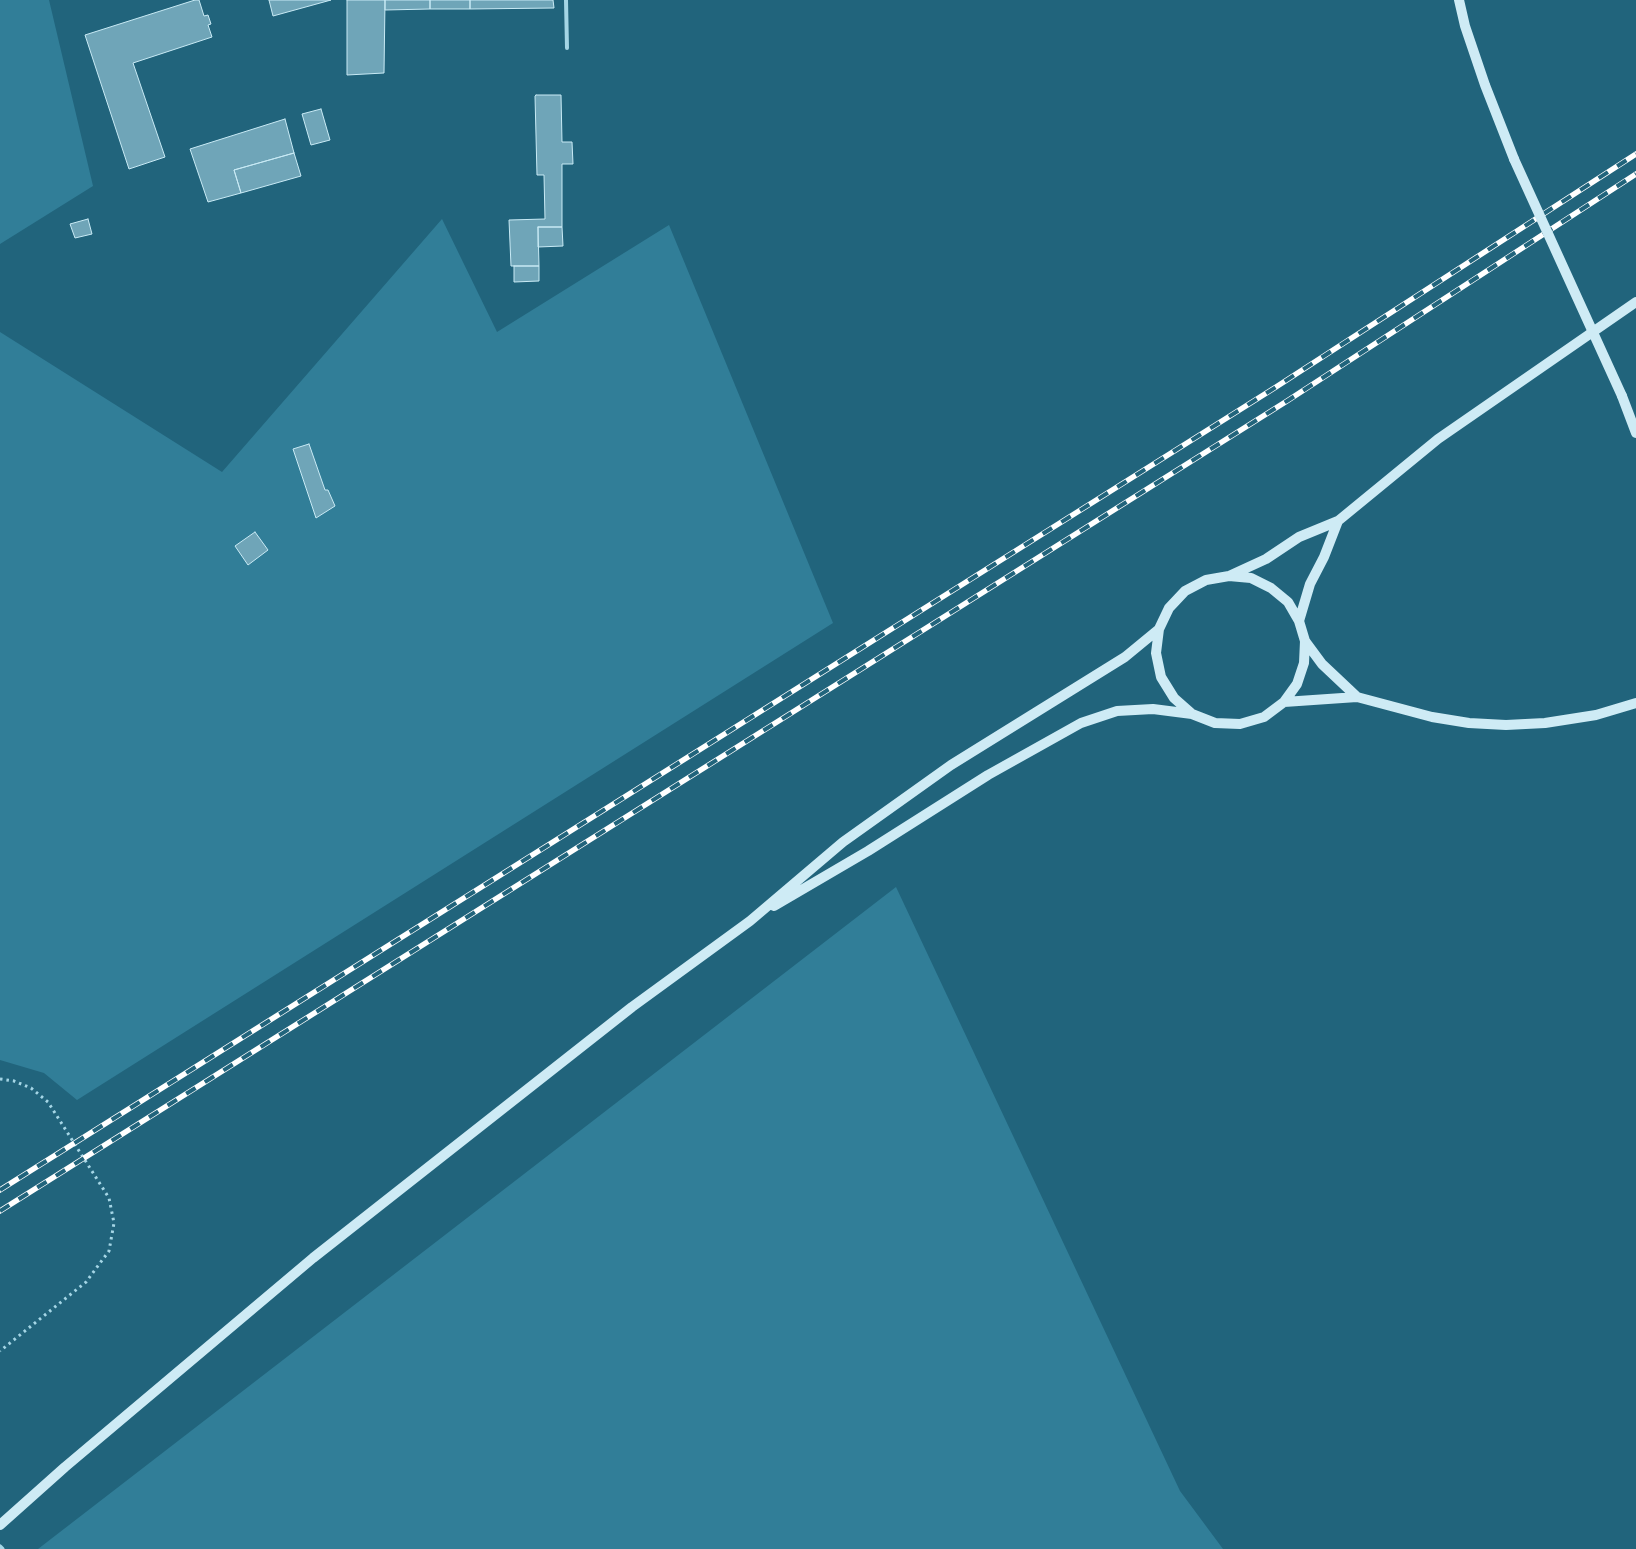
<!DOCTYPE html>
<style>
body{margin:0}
canvas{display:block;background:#21647c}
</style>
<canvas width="1636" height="1549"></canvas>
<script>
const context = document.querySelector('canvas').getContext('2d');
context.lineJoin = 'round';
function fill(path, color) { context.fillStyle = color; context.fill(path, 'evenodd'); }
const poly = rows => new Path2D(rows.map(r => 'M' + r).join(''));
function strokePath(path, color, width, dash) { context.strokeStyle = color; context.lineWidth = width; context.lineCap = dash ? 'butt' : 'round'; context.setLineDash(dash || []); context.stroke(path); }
const green = poly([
 [0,0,49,0,93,186,0,244],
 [442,219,497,332,669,225,833,623,77,1100,44,1073,0,1060,0,332,222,472],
 [896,887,1180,1491,1223,1549,38,1549]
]);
const building = poly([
 [195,0,199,0,204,16,208,15,211,24,208,25,212,37,133,63,165,157,129,169,85,35,195,0],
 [269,0,331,0,273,16,269,0],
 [347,0,385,0,384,73,347,75,347,0],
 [385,0,430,0,430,9,385,10,385,0],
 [430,0,470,0,470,9,430,9,430,0],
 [470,0,553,0,554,8,470,9,470,0],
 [536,95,561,95,562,142,572,142,573,164,562,164,562,227,538,227,539,266,511,266,509,220,545,219,544,175,537,175,535,96,536,95],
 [321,109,330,140,311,145,302,114,321,109],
 [285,119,294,153,234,170,241,193,208,202,190,149,285,119],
 [294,153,301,176,241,193,234,170,294,153],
 [88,219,92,234,75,238,70,224,88,219],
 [538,227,562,227,563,246,538,247,538,227],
 [514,266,539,266,539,281,514,282,514,266],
 [309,444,325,490,328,490,335,506,316,518,293,449,309,444],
 [255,532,268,550,248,565,235,546,255,532]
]);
const path = poly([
 [0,1079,14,1081,31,1088,48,1102,109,1198,114,1223,109,1251,86,1282,0,1351]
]);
const lane = poly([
 [566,0,567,48]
]);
const street = poly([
 [0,1547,2,1549]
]);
const secondary = poly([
 [1459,0,1465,26,1485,85,1514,159],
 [1622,396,1636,433],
 [1299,621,1310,584,1324,557,1338,521],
 [1305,641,1322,664,1357,697],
 [1284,702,1357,697,1432,717,1469,723,1506,725,1545,723,1596,715,1636,703],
 [1191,713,1174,698,1161,677,1156,653,1159,629,1169,608,1185,591,1206,580,1229,576,1266,559,1299,537,1338,521,1438,439,1636,302],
 [774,906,868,851,988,775,1081,723,1117,711,1153,709,1192,714,1215,723,1240,724,1264,717,1284,702,1297,684,1304,663,1305,641,1299,621,1288,602,1271,588,1251,578,1229,576],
 [0,1525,65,1467,313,1258,632,1007,750,921,843,842,951,765,1125,657,1159,629]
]);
const rail = poly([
 [0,1190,1276,387,1636,154],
 [0,1211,1287,401,1636,174]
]);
const secondaryBridge = poly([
 [1514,159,1622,396]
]);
fill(green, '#317e98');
fill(building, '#6fa5b8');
strokePath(building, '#c8eaf5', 1);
strokePath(path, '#a5d6e6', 3, [2.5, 4]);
strokePath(lane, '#a5d6e6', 4);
strokePath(street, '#a5d6e6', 5);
strokePath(secondary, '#ceebf5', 10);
strokePath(rail, '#fff', 5.5);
strokePath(rail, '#21647c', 4, [11]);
strokePath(secondaryBridge, '#ceebf5', 10);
</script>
